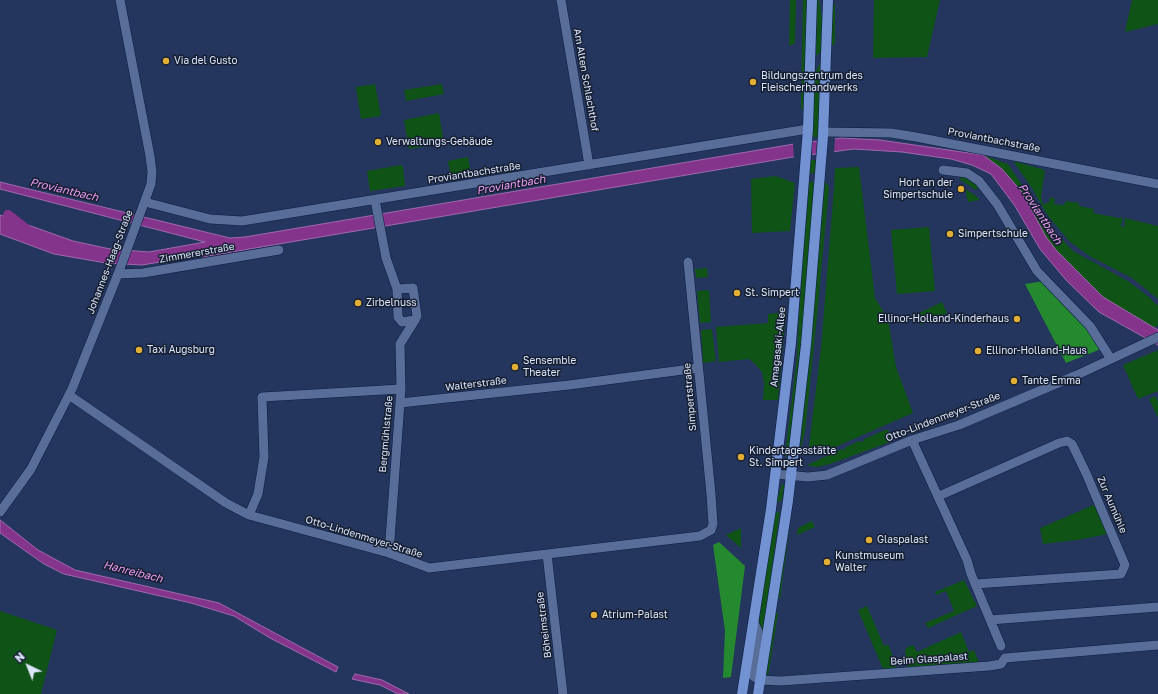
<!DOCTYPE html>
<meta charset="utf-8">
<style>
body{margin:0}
#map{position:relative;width:1158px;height:694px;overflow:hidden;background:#24365e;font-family:"Golos Text",sans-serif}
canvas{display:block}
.north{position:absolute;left:8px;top:646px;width:40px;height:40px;-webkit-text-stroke:3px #161f31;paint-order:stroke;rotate:317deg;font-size:11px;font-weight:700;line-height:16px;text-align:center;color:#dce6fa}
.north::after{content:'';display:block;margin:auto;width:14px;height:18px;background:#dce6fa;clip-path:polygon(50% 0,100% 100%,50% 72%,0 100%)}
</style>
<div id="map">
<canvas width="1158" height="694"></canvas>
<div class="north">N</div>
</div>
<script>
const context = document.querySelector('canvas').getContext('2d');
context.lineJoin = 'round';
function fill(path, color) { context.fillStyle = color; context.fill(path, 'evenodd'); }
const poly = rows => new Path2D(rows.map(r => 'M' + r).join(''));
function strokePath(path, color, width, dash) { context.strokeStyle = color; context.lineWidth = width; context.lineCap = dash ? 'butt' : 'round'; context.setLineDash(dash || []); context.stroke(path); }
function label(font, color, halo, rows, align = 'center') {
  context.font = font + ' "Golos Text",sans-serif'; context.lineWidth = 3; context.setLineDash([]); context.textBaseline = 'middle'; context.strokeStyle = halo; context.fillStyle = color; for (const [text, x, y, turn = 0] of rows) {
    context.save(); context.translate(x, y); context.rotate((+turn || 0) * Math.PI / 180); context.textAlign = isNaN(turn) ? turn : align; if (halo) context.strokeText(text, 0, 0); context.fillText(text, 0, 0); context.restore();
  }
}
const green = poly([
 [790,0,796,0,795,43,789,46],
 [803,0,807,0,803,110,801,108,801,98],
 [817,0,819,0,822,20,821,52,816,56],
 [874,0,940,0,927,57,873,58],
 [1132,0,1158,0,1158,24,1125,32],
 [835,3,835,43,832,46,832,8],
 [821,61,818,137,812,137,815,73],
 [375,84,381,116,361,119,356,87],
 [442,84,444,94,406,101,404,90],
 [439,113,444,143,409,149,404,120],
 [983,155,1008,164,1049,226,1073,251,1128,281,1149,297,1158,306,1158,325,1153,328,1103,297,1056,250,1046,237,1022,192,1002,169],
 [468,157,471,174,451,178,448,161],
 [811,160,816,160,816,173,810,173],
 [1013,161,1045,170,1041,196,1043,205,1049,202,1050,197,1055,199,1054,204,1064,205,1066,201,1079,203,1079,206,1094,209,1093,213,1119,218,1123,217,1121,227,1124,227,1125,218,1158,226,1158,299,1132,278,1091,257,1070,242,1048,216,1032,188],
 [401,165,403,166,405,186,370,191,367,171],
 [859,167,875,298,888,319,896,367,913,413,817,455,811,452,809,446,821,348,834,188,835,168],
 [964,174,980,184,976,190,959,179],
 [775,176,795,183,790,231,752,233,751,179],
 [809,182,815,182,801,350,788,457,785,456,797,357,799,314],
 [825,182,828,185,829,188,817,316,805,431,801,447,800,446,810,355],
 [965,189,976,196,980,200,968,202],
 [929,227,935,291,897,294,891,230],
 [707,268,708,277,696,278,695,269],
 [709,290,711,322,700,323,697,291],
 [942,302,947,313,921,325,917,314],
 [786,312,778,400,763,400,764,383,762,372,755,364,749,359,719,362,716,327,768,323,768,314],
 [712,329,716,361,703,363,701,330],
 [1158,350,1158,391,1138,399,1123,365],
 [1155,396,1158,402,1158,418,1149,399],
 [885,430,888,430,891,435,890,442,830,464,817,467,807,465,842,449,844,450,846,447,859,441,863,442,864,439],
 [782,484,784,485,782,500,776,503],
 [1096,504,1108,534,1077,540,1043,544,1040,528],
 [780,511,757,673,759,623,773,520,774,514],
 [812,521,815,527,797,535,798,528],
 [741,528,741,548,726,535],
 [789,532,780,599,776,595,785,533],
 [964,580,977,606,928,628,925,623,954,611,946,591,936,595,935,592],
 [867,606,884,646,888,644,897,667,883,669,858,610],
 [0,611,57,630,41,694,0,694],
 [775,613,778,613,768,676,766,673],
 [961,632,969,652,974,650,979,662,908,669,905,651,906,648,913,645,917,652]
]);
const forest = poly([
 [1044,281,1082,322,1101,349,1066,363,1025,284],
 [719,542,745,566,731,677,723,678,725,631,713,545]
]);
const water = poly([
 [841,138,880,140,983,155,1002,169,1022,192,1046,237,1056,250,1103,297,1158,330,1158,345,1099,312,1066,280,1040,249,1015,206,991,174,972,165,951,159,902,152,854,149,793,157,202,257,202,255,142,265,106,263,54,254,0,234,0,215,73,241,110,249,149,252,205,242,0,189,0,182,230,238,245,237,794,144,841,138],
 [0,520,38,550,75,570,219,603,338,667,336,672,270,638,234,616,191,603,64,574,44,564,0,533,0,520],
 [355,674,382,680,409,694,398,694,380,685,352,679,355,674]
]);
const pier = poly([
 [835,137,834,154,816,156,817,141,814,139,812,141,812,157,794,159,793,142,817,139]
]);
const canal = poly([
 [8,215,26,229]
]);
const minor = poly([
 [561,0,589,165],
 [823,132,891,133,916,137,1158,184],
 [943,170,967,173,979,181,997,204,1037,271,1090,326,1111,359],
 [375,200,386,258,397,289,398,317,402,322,415,320,417,316,413,288,397,289],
 [145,202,210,219,242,221,808,129],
 [118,274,143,273,279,250],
 [69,395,226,503,249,515,389,553,429,568,700,536,711,530,713,524,711,494,688,262],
 [400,403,569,385,698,368],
 [912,440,967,560,971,574,1001,646],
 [775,474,808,477,827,475,912,440,959,425,1077,375,1158,337],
 [939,496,1059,443,1067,441,1072,444,1086,473,1125,565,1121,574,975,584],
 [0,512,31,469,72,389,118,274,151,184,152,172,150,156,120,0],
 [249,515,258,494,264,457,262,397,401,389],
 [389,553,401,389,400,344,415,320],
 [547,554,563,694],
 [990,620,1158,607],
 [754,623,758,631,753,676,760,680,781,681,989,666,1001,664,1005,658,1158,645]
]);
const major = poly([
 [742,694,771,509,791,343,808,129,812,0],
 [758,694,788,501,806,345,823,137,828,0]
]);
const markers = [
 [166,61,4,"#e2af34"],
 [753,82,4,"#e2af34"],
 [378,142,4,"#e2af34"],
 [961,189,4,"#e2af34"],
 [950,234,4,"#e2af34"],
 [737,293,4,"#e2af34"],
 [358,303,4,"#e2af34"],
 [1017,319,4,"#e2af34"],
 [139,350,4,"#e2af34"],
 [978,351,4,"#e2af34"],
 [515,367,4,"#e2af34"],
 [1014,381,4,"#e2af34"],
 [741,457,4,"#e2af34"],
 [869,540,4,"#e2af34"],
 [827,562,4,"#e2af34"],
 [594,615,4,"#e2af34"]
];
const poiNames = [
 ["Via del Gusto",174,61],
 ["Bildungszentrum des",761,76],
 ["Fleischerhandwerks",761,88],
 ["Verwaltungs-Gebäude",386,142],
 ["Hort an der",953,183,"right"],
 ["Simpertschule",953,195,"right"],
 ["Simpertschule",958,234],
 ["St. Simpert",745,293],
 ["Zirbelnuss",366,303],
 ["Ellinor-Holland-Kinderhaus",1009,319,"right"],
 ["Taxi Augsburg",147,350],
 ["Ellinor-Holland-Haus",986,351],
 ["Sensemble",523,361],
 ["Theater",523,373],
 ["Tante Emma",1022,381],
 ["Kindertagesstätte",749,451],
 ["St. Simpert",749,463],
 ["Glaspalast",877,540],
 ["Kunstmuseum",835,556],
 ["Walter",835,568],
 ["Atrium-Palast",602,615]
];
const streetNames = [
 ["Am Alten Schlachthof",586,80,80],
 ["Proviantbachstraße",994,140,11],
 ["Proviantbachstraße",474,173,-9],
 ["Zimmererstraße",197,253,-10],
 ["Johannes-Haag-Straße",110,262,-69],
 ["Amagasaki-Allee",778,347,-84],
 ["Walterstraße",476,384,-7],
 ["Simpertstraße",690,397,-95],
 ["Otto-Lindenmeyer-Straße",943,417,-21],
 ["Bergmühlstraße",386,434,-85],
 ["Zur Aumühle",1112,505,67],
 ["Otto-Lindenmeyer-Straße",364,537,17],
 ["Böheimstraße",544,625,-97],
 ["Beim Glaspalast",929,659,-4]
];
const waterNames = [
 ["Proviantbach",511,185,-10],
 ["Proviantbach",64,190,13],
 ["Proviantbach",1040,214,57],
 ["Hanreibach",133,572,14]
];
fill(green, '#0f5317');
fill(forest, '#24892f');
fill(water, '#85348c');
strokePath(water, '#9f69ad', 1);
fill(pier, '#24365e');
strokePath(canal, '#85348c', 10);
strokePath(minor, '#0d1c41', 10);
strokePath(major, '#0d1c41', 11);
strokePath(minor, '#596d99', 9);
strokePath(major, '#7392d2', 10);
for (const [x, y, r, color] of markers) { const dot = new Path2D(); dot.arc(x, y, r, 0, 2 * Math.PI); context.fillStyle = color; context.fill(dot); strokePath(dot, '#161f31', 1.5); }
label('10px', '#dce6fa', '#161f31', poiNames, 'left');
label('10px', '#dce6fa', '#161f31', streetNames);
label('italic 11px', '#ef9cf5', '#161f31', waterNames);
</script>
